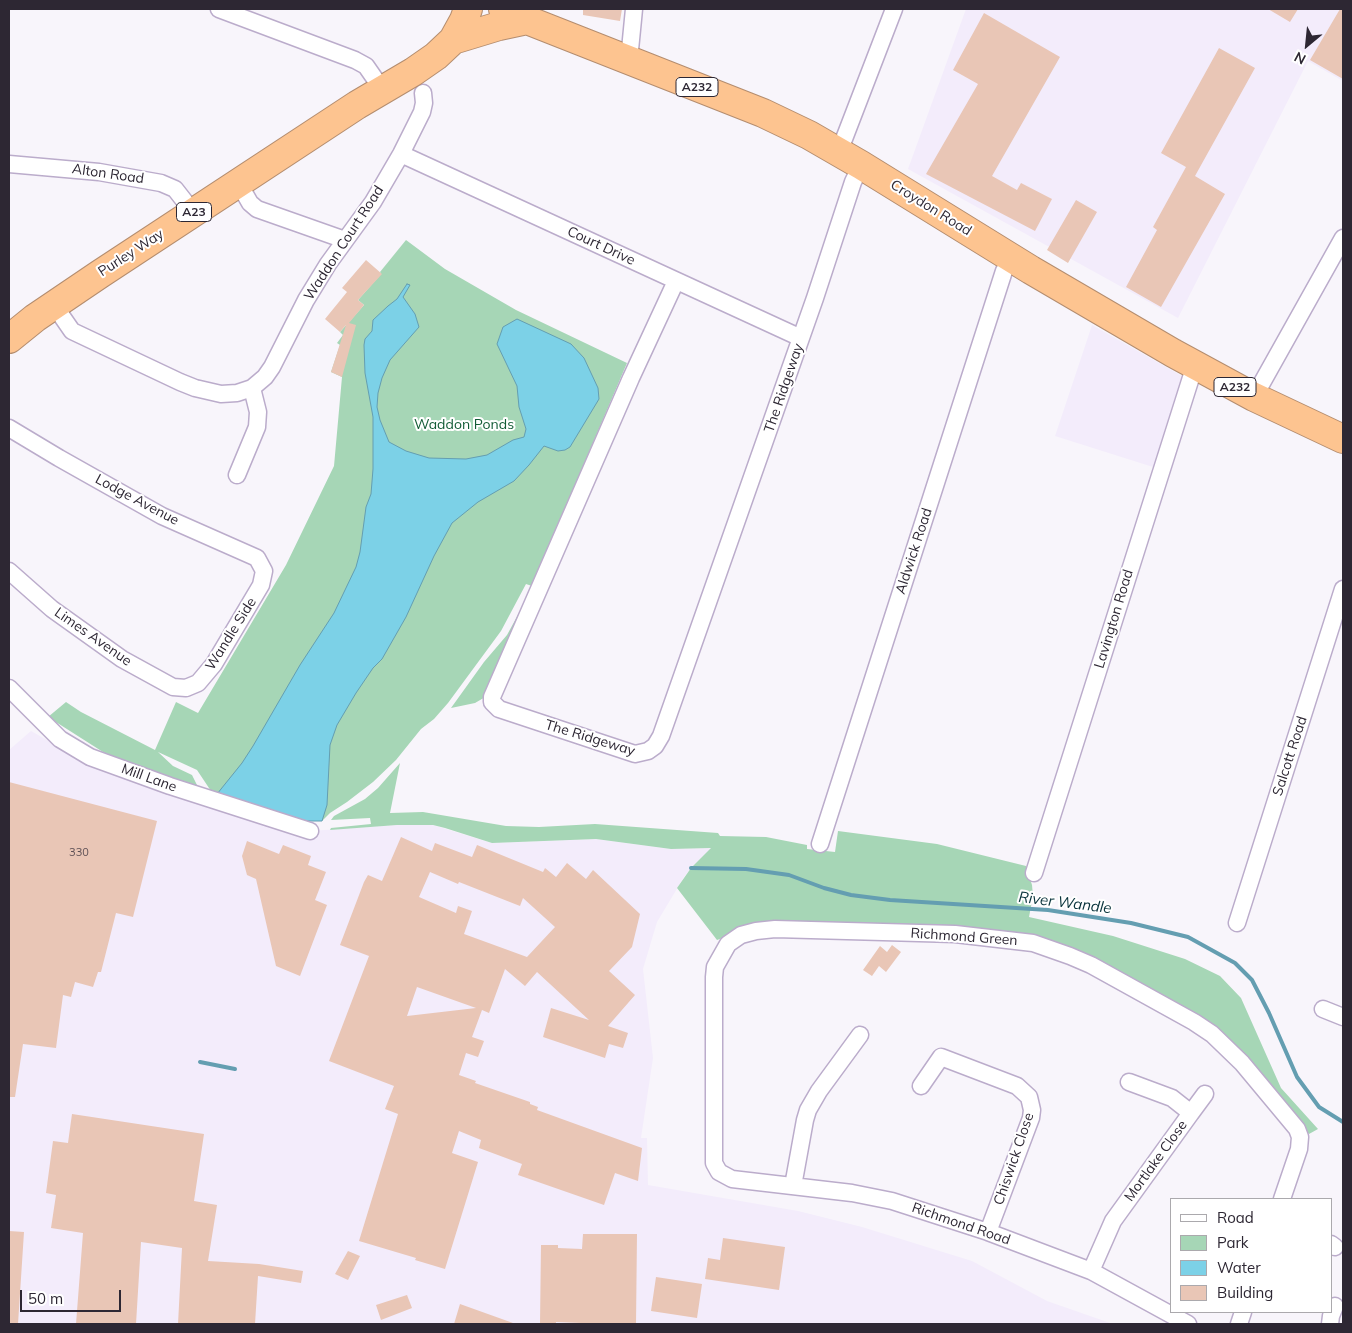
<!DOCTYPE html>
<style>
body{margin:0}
#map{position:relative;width:1352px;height:1333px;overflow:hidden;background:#f8f5fb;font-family:Mulish,sans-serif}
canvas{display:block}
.frame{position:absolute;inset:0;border:10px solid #2d2733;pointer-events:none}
.legend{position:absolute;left:1170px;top:1198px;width:162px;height:115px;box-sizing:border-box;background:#fff;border:1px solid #aba9ad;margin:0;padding:6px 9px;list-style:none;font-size:15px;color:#2d2733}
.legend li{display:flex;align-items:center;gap:10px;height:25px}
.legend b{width:25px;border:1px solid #aba9ad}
.north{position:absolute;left:1282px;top:20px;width:50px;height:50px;-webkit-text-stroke:4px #fff;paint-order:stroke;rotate:208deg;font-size:14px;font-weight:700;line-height:20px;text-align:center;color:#2d2733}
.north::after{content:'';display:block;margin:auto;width:18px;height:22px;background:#2d2733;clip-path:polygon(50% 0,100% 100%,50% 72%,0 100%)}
.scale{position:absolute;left:20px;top:1290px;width:101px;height:22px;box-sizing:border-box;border:2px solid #2d2733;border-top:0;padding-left:6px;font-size:15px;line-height:18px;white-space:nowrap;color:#2d2733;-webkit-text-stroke:4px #fff;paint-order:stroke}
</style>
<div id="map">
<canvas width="1352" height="1333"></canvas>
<div class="frame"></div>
<ul class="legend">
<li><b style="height:6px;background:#fff"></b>Road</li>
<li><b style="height:14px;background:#a6d6b6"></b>Park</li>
<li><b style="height:14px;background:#7cd1e7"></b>Water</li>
<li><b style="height:14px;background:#e9c6b6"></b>Building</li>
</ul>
<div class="north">N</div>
<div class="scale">50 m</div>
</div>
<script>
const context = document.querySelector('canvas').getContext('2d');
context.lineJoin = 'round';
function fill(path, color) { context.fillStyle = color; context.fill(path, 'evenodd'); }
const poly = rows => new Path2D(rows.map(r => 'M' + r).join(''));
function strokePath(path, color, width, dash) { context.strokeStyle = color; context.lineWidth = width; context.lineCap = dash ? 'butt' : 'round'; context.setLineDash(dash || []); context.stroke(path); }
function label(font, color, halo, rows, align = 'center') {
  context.font = font + ' Mulish,sans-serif'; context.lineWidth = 4; context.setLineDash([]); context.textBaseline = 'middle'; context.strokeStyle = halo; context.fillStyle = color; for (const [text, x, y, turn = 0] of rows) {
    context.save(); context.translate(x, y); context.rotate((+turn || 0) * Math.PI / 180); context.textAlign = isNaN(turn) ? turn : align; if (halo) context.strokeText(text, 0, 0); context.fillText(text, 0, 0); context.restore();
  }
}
const built = poly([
 [966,9,1343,9,1343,81,1308,61,1178,318,908,169],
 [1092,325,1182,376,1153,467,1055,436],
 [31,731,84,761,310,831,397,825,433,825,492,843,596,839,671,849,712,848,691,868,684,877,657,922,643,969,653,1058,641,1138,647,1138,648,1185,798,1211,862,1227,972,1261,1047,1301,1113,1324,9,1324,9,750]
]);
const green = poly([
 [406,240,445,269,516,310,627,363,532,586,526,584,501,631,448,703,434,719,421,729,396,760,373,782,347,802,330,813,322,821,305,821,211,791,197,770,158,752,173,766,192,775,198,787,138,767,103,752,48,717,66,702,81,712,155,750,176,702,198,713,286,565,334,466,342,377,331,372,340,345,337,343,343,335,340,332,364,305,358,300,381,274,380,272],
 [526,600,488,684,487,696,475,703,451,708,484,662,507,635],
 [400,763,390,813,423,812,506,826,539,827,595,824,718,833,720,836,766,837,807,845,807,849,835,852,838,831,937,844,1026,866,1032,885,1033,896,1029,917,1113,936,1185,959,1220,976,1241,998,1281,1088,1318,1129,1309,1134,1241,1053,1029,939,751,928,717,940,677,888,691,868,711,848,671,849,596,839,492,843,445,828,433,825,397,825,330,830,331,828,371,824,370,818,331,820,334,816,365,799,378,788]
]);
const water = poly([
 [407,284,410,285,403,297,415,314,419,327,390,360,382,378,378,393,377,407,380,420,389,442,406,451,429,458,466,459,487,455,513,440,524,437,526,429,519,407,517,386,497,344,503,327,517,319,571,344,584,358,598,388,599,399,570,447,565,450,558,451,544,446,529,465,514,481,478,502,452,523,434,556,406,617,382,659,373,668,356,693,337,725,330,745,327,805,322,821,305,821,217,794,242,763,253,746,300,665,334,613,356,567,360,552,366,507,371,494,373,469,373,417,365,373,364,345,365,339,372,331,373,320,388,306,397,299,407,284]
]);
const stream = poly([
 [691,868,746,869,789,875,824,888,851,895,890,900,1048,910,1131,923,1188,937,1235,963,1252,980,1269,1013,1297,1077,1319,1107,1343,1122],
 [200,1062,235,1069]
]);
const building = poly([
 [583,9,622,9,620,21,583,15],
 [1268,9,1298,9,1290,22],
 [1340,9,1343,9,1343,79,1310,60],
 [984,13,1060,57,992,176,1017,190,1021,183,1052,199,1035,231,926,174,978,84,953,70],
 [1219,48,1255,68,1195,176,1225,194,1161,307,1126,287,1157,230,1153,227,1186,167,1161,153],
 [1076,200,1097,212,1068,263,1047,250],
 [366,260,382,274,358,300,364,305,349,323,356,325,342,377,331,372,346,325,340,332,325,319,347,292,342,288],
 [9,782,157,821,133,917,116,913,101,972,98,972,93,987,75,982,71,997,63,995,56,1048,23,1044,15,1097,9,1097],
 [401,837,432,851,435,843,472,857,477,845,543,872,545,868,556,877,567,863,586,879,593,870,640,914,632,947,609,971,635,995,608,1026,628,1033,623,1048,609,1044,605,1058,543,1037,551,1008,589,1020,537,972,525,986,505,969,489,1013,482,1010,472,1037,484,1041,478,1057,466,1053,459,1075,476,1081,475,1083,530,1102,530,1104,538,1107,537,1110,642,1148,638,1181,615,1173,604,1205,518,1175,522,1164,479,1148,481,1140,459,1131,452,1153,478,1162,445,1269,415,1260,416,1258,359,1241,398,1114,385,1109,394,1086,329,1061,369,956,340,945,364,882,368,875,382,881],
 [430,872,458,884,459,882,520,906,523,898,555,927,527,957,464,934,472,911,458,906,456,913,419,897],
 [417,987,476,1008,407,1016],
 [247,841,279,854,283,845,311,856,308,865,326,872,315,900,327,905,300,976,276,966,256,879,247,875,242,856],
 [892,945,901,952,886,972,879,966,872,976,863,970,880,946,887,952],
 [72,1114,204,1134,194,1201,217,1205,208,1261,259,1264,303,1271,301,1283,258,1276,255,1324,178,1324,182,1248,141,1242,136,1324,76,1324,83,1233,51,1228,56,1195,46,1193,53,1141,68,1143],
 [9,1231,24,1232,18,1324,9,1324],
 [583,1234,637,1234,636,1324,581,1324,581,1323,556,1322,556,1324,540,1324,541,1245,558,1245,558,1248,582,1249],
 [723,1238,785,1247,779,1290,705,1279,708,1258,720,1260],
 [348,1251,360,1256,348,1280,335,1274],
 [656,1277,702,1284,697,1318,651,1311],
 [407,1295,412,1308,381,1320,376,1305],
 [460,1304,513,1323,513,1324,454,1324]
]);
const street = poly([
 [219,9,355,60,366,66,382,89],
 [629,60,634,9],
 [839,152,894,9],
 [401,154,801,338],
 [9,164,99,172,161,183,175,189,193,212],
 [238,182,250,203,257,209,345,240],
 [676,281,631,378,492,697,492,702,499,709,635,754,648,751,655,746,661,736,815,298,853,182,861,165],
 [54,305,72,331,180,382,195,388,221,394,237,393,252,388,265,377,272,367,306,300,328,264,373,202,401,154,422,112,424,103,423,93],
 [1254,397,1343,238],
 [9,428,59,458,162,516,257,558,264,571,261,585,214,664,198,683,186,688,173,687,122,659,52,609,9,571],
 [237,475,257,427,258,412,252,388],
 [9,688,60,739,90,757,170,786,310,831],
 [820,844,1004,271,1011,258],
 [1034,873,1195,365],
 [1237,923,1343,589],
 [1323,1009,1343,1017],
 [921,1086,941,1057,1017,1086,1029,1097,1032,1110,1031,1118,988,1232],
 [1191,1113,1205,1094],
 [793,1186,805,1120,808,1110,819,1091,860,1035],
 [1331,1244,1335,1247],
 [1091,1271,1113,1221,1191,1113,1172,1098,1129,1082],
 [1188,1324,1091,1271,988,1232,892,1201,852,1193,732,1179,719,1172,714,1163,714,977,715,967,728,944,741,935,756,931,775,929,955,934,1033,943,1070,956,1091,965,1194,1022,1212,1034,1242,1063,1297,1129,1300,1137,1299,1149,1282,1199],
 [1239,1324,1243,1312],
 [1330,1324,1331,1316,1335,1306]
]);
const highway = poly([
 [503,9,527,20,763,113,809,135,861,165,1031,270,1173,353,1254,397,1343,439],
 [453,40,499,26,527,20],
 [9,339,35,318,100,274,357,105,413,72,436,56,453,40,464,20,468,9]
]);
const numberNames = [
 ["330",79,853]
];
const shields = [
 [697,87,42],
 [194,212,35],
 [1235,387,42]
];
const shieldNames = [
 ["A232",697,87],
 ["A23",194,212],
 ["A232",1235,387]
];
const streetNames = [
 ["Alton Road",108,174,8],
 ["Croydon Road",931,208,32],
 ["Waddon Court Road",344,243,-57],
 ["Court Drive",601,246,25],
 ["Purley Way",131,253,-33],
 ["The Ridgeway",784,388,-71],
 ["Lodge Avenue",137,500,28],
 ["Aldwick Road",914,551,-72],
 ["Lavington Road",1114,619,-73],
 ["Wandle Side",231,634,-58],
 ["Limes Avenue",93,637,35],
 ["The Ridgeway",590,738,17],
 ["Salcott Road",1290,756,-72],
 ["Mill Lane",149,778,20],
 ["Richmond Green",964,937,4],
 ["Chiswick Close",1014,1159,-71],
 ["Mortlake Close",1156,1161,-54],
 ["Richmond Road",961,1224,19]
];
const parkNames = [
 ["Waddon Ponds",464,425]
];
const waterNames = [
 ["River Wandle",1065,903,7]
];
fill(built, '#f3ecfb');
fill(green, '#a6d6b6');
fill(water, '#7cd1e7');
strokePath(water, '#649eb1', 1);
strokePath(stream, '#649eb1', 4);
fill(building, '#e9c6b6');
strokePath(street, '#bbaccb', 19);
strokePath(highway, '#b48d6f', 30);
strokePath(street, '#fff', 16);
strokePath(highway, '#fdc490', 28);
label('11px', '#5c4f54', null, numberNames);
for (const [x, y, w] of shields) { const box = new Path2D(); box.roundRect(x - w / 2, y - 9.5, w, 19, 4); context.fillStyle = '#fff'; context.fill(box); strokePath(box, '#2d2733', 1); }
label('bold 12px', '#2d2733', null, shieldNames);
label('14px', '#2d2733', '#fff', streetNames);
label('14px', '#115b35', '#fff', parkNames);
label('italic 15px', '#08323b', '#fff', waterNames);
</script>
